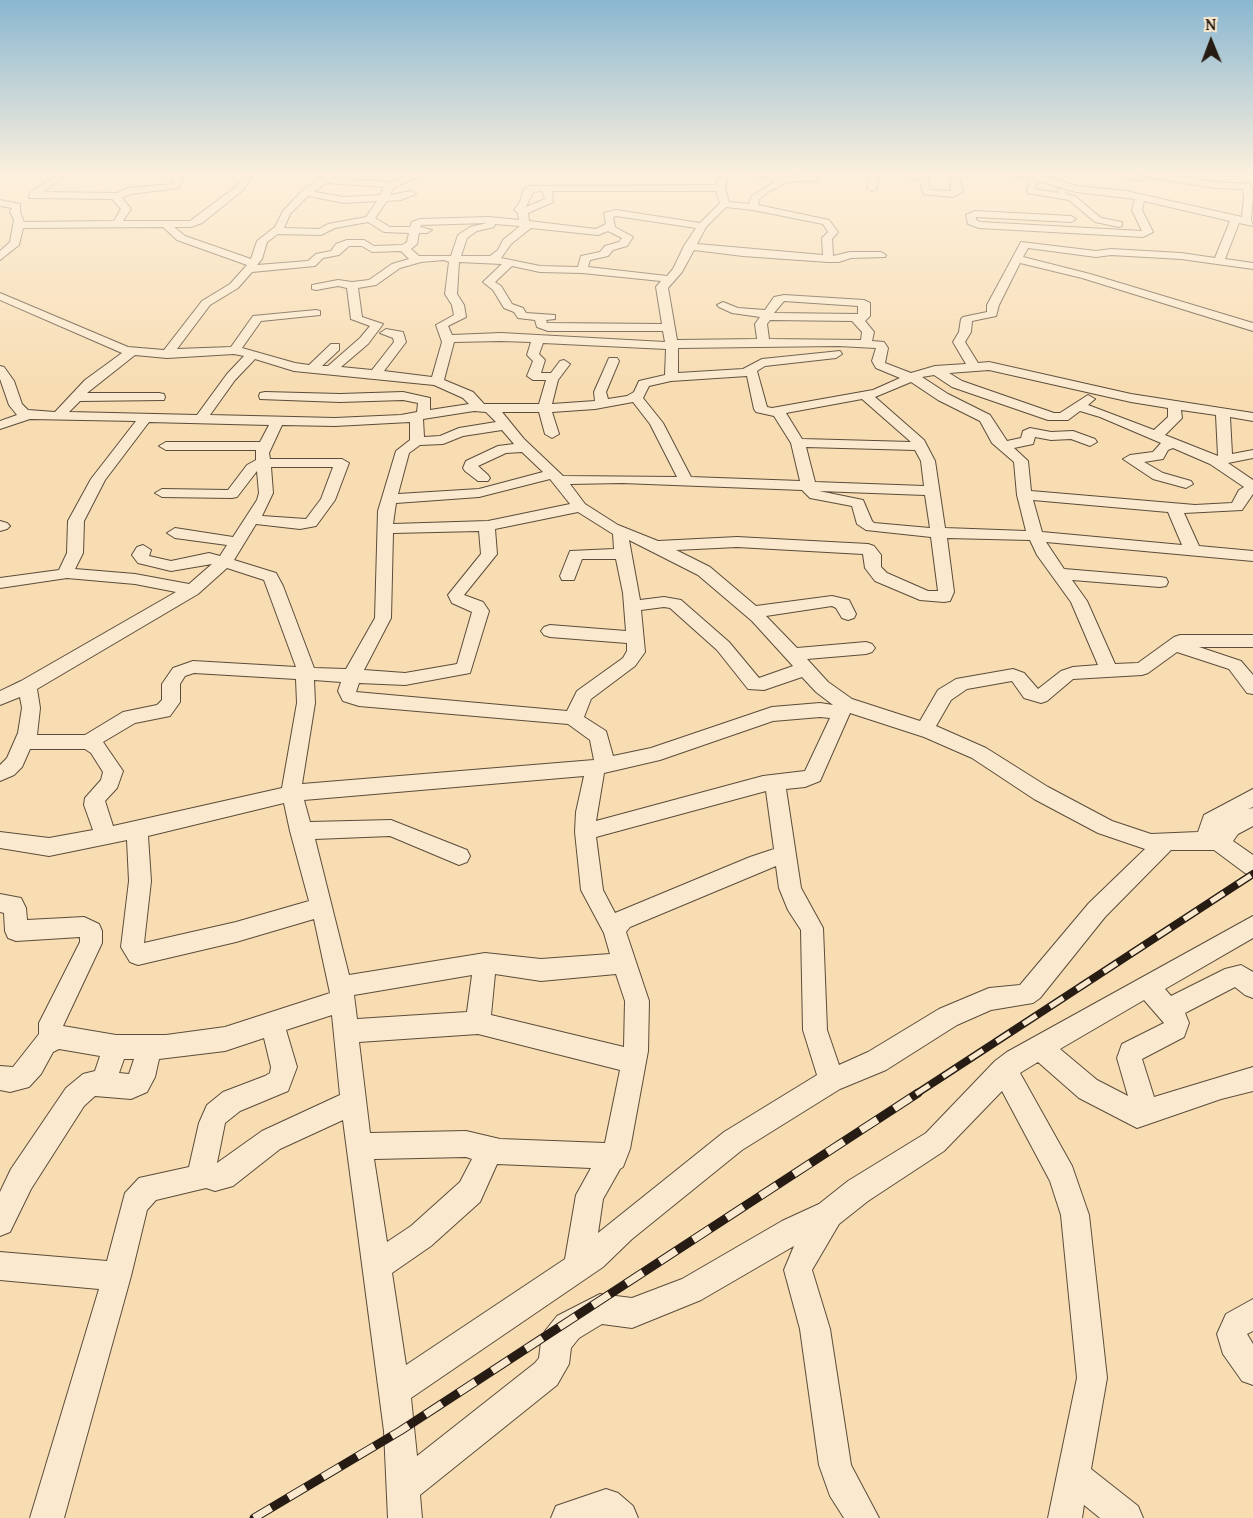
<!DOCTYPE html>
<style>
body{margin:0}
#map{position:relative;width:1253px;height:1518px;overflow:hidden;background:#f8ddb3;font-family:"Gentium Book Plus",serif}
canvas{display:block}
.north{position:absolute;left:1181px;top:12px;width:60px;height:60px;-webkit-text-stroke:4px #fae9ce;paint-order:stroke;rotate:359deg;font-size:16px;font-weight:700;line-height:24px;text-align:center;color:#271c13}
.north::after{content:'';display:block;margin:auto;width:21px;height:27px;background:#271c13;clip-path:polygon(50% 0,100% 100%,50% 72%,0 100%)}
</style>
<div id="map">
<canvas width="1253" height="1518"></canvas>
<div class="north">N</div>
</div>
<script>
const context = document.querySelector('canvas').getContext('2d');
context.lineJoin = 'round';
const poly = rows => new Path2D(rows.map(r => 'M' + r).join(''));
function strokePath(path, color, width, dash) { context.strokeStyle = color; context.lineWidth = width; context.lineCap = dash ? 'butt' : 'round'; context.setLineDash(dash || []); context.stroke(path); }
function fill(path, color) { context.fillStyle = color; context.fill(path, 'evenodd'); }
const minor = poly([
 [59,173,69,173,43,192,117,193,129,188,172,184,173,180,170,173,179,173,183,180,178,188,131,194,122,198,131,209,123,221,190,221,237,186,246,173,255,173,243,190,202,223,191,227,174,227,185,236,251,259,257,241,275,227,283,211,302,191,327,173,337,173,332,178,391,182,415,173,427,173,393,188,390,195,411,191,416,194,401,200,387,201,375,218,390,227,410,227,412,222,420,219,489,217,519,220,518,213,514,210,520,202,524,189,529,186,716,185,721,173,729,173,725,188,729,202,749,204,752,196,776,181,744,173,811,177,813,173,822,173,818,181,787,182,768,192,759,199,758,205,829,220,838,232,832,239,833,256,850,252,881,252,886,255,885,257,851,258,839,262,828,262,743,256,694,250,682,272,668,288,677,340,757,339,755,324,760,317,732,313,719,307,717,305,723,302,738,308,765,310,774,297,784,295,864,300,870,303,870,316,865,321,874,332,872,341,884,342,888,348,885,363,911,373,935,366,966,364,953,342,959,332,961,319,963,317,987,312,987,305,1021,242,1096,251,1111,249,1181,253,1215,258,1230,221,1144,201,1142,210,1153,232,1143,237,979,228,968,224,966,215,975,211,1071,216,1076,219,1071,222,976,217,976,220,980,222,1142,231,1132,210,1135,199,1076,192,1038,181,1035,189,1057,193,1059,189,1065,189,1066,194,1075,196,1101,218,1122,222,1122,226,1119,227,1095,222,1069,200,1027,193,1030,180,1000,173,1021,173,1048,177,1077,186,1126,191,1242,217,1244,198,1243,189,1215,188,1146,177,1142,174,1157,173,1215,182,1250,184,1253,194,1251,220,1253,226,1239,223,1225,259,1253,263,1253,269,1181,259,1111,255,1096,257,1028,248,1023,257,1090,274,1253,323,1253,331,1082,278,1020,263,999,305,996,316,972,321,971,332,965,342,978,363,989,362,1131,394,1253,413,1253,421,1230,417,1232,454,1253,450,1253,458,1228,463,1253,480,1253,494,1242,510,1184,513,1199,546,1253,551,1253,561,1046,542,1064,569,1160,577,1166,578,1168,582,1166,586,1160,587,1072,580,1087,601,1115,664,1138,663,1174,637,1180,635,1253,635,1253,647,1199,647,1241,661,1253,675,1253,694,1247,693,1229,669,1177,652,1148,673,1142,675,1073,679,1047,701,1041,703,1024,698,1012,681,967,689,951,700,936,726,986,748,1048,787,1112,821,1151,834,1198,832,1204,815,1253,789,1253,807,1248,809,1253,808,1253,826,1238,834,1233,841,1253,855,1253,876,1245,873,1214,850,1171,850,1105,917,1040,998,1033,1003,991,1010,957,1025,886,1070,840,1089,742,1150,632,1239,603,1267,411,1398,417,1456,535,1363,539,1358,541,1342,545,1331,557,1316,600,1294,632,1298,682,1279,782,1221,819,1204,848,1181,926,1133,995,1061,1007,1052,1253,916,1253,938,1165,989,1171,996,1225,969,1241,965,1253,972,1253,998,1245,995,1235,987,1185,1013,1189,1023,1184,1037,1142,1059,1154,1097,1253,1067,1253,1091,1221,1099,1137,1128,1079,1098,1038,1062,1020,1073,1072,1166,1089,1215,1107,1378,1091,1469,1138,1506,1143,1518,1100,1518,1084,1505,1082,1518,1048,1518,1077,1378,1061,1215,1050,1181,1002,1091,944,1151,868,1201,839,1224,812,1270,830,1329,851,1465,879,1518,844,1518,830,1496,819,1465,800,1329,784,1270,794,1246,701,1300,632,1328,602,1324,579,1338,571,1348,569,1364,557,1385,420,1495,422,1518,388,1518,384,1431,343,1120,280,1149,233,1186,215,1191,206,1188,156,1200,147,1210,131,1276,64,1518,30,1518,99,1289,0,1280,0,1252,107,1261,125,1193,139,1178,189,1167,199,1123,207,1105,223,1092,265,1076,270,1073,271,1067,264,1038,225,1051,159,1059,155,1077,147,1092,131,1099,95,1096,84,1106,31,1189,10,1232,0,1236,0,1192,11,1169,66,1088,83,1074,95,1071,100,1056,59,1049,53,1052,41,1074,29,1087,10,1092,0,1090,0,1066,13,1067,39,1034,39,1023,80,942,80,937,16,941,8,938,5,931,4,913,0,912,0,894,21,898,26,908,27,920,84,917,99,924,102,931,102,943,63,1026,116,1035,166,1035,225,1027,330,993,314,919,236,942,138,965,130,962,121,947,129,881,127,840,49,856,0,848,0,832,49,838,93,830,84,805,85,798,101,780,103,772,91,753,85,749,30,749,22,767,14,775,0,781,0,765,7,758,18,733,22,708,20,697,0,705,0,691,21,681,176,592,135,584,67,578,0,588,0,578,59,570,67,553,68,521,91,479,136,421,30,419,0,429,0,421,17,415,9,405,0,379,0,366,4,367,14,381,22,404,28,410,55,412,85,380,122,353,0,300,0,293,128,347,164,350,202,301,230,284,247,265,177,240,163,227,23,228,19,245,0,260,0,251,10,242,14,220,10,212,12,208,0,206,0,200,20,204,20,212,24,222,114,221,121,209,112,199,29,198,30,193,59,173],
 [326,183,384,187,380,195,344,197,314,192,326,183],
 [542,191,545,199,526,207,533,192,542,191],
 [552,191,716,191,720,203,700,223,616,210,604,213,606,224,596,229,529,221,528,213,553,202,552,191],
 [308,196,344,203,377,201,366,217,328,224,319,229,284,228,290,214,308,196],
 [726,207,753,210,823,224,828,232,822,238,823,255,697,244,706,227,726,207],
 [616,216,696,228,684,246,673,269,667,276,588,267,590,260,608,256,613,250,627,246,633,237,615,227,613,217,616,216],
 [368,222,384,232,409,233,407,242,402,245,374,246,364,240,347,240,336,244,331,251,316,254,308,261,257,265,262,259,267,242,278,234,321,235,335,228,368,222],
 [487,223,470,227,458,235,451,256,419,256,411,249,417,244,419,233,427,233,432,230,420,227,421,225,487,223],
 [495,224,520,226,503,240,498,250,490,256,461,256,467,238,477,231,494,227,495,224],
 [531,228,598,235,608,231,622,238,619,242,605,246,600,252,581,256,578,267,540,266,501,258,511,244,531,228],
 [349,246,362,246,372,252,401,251,409,259,392,264,369,280,352,282,338,280,312,285,312,289,316,290,338,286,347,288,351,319,370,326,360,338,328,366,322,366,339,350,339,344,331,344,309,365,295,363,242,348,261,321,320,315,320,311,316,310,253,316,231,347,177,349,210,305,238,288,252,272,315,266,323,258,339,255,349,246],
 [444,260,449,262,445,294,452,305,454,315,436,325,442,342,432,377,384,371,406,342,403,332,386,329,380,333,393,338,394,342,372,370,341,367,368,344,383,324,362,317,358,288,376,285,400,268,421,262,444,260],
 [459,262,502,264,483,282,493,290,504,308,514,312,518,318,535,320,537,327,548,331,663,331,665,342,501,333,452,335,448,326,466,317,464,305,457,294,459,262],
 [512,266,540,272,582,273,661,281,656,287,662,324,547,323,546,320,555,319,555,315,526,313,523,308,512,304,501,286,495,282,512,266],
 [784,301,858,306,858,314,774,313,784,301],
 [770,320,852,321,862,332,861,340,769,339,767,324,770,320],
 [501,341,531,342,527,355,533,361,527,376,533,380,546,380,539,404,484,404,473,392,444,380,454,342,501,341],
 [543,343,666,349,665,375,639,381,634,392,627,396,608,399,606,392,619,361,617,358,609,358,594,392,595,401,552,404,558,380,570,364,564,360,560,361,551,373,541,373,545,360,539,354,543,343],
 [838,346,876,348,872,361,876,368,900,378,873,390,772,408,767,407,757,371,765,366,836,358,842,354,840,351,762,359,743,369,678,373,678,348,838,346],
 [234,354,244,356,227,374,197,415,69,412,80,401,164,400,165,397,164,394,159,393,87,393,135,355,167,358,234,354],
 [255,359,294,371,434,385,463,398,469,404,430,410,430,398,403,392,340,394,265,392,260,393,259,396,260,399,340,402,403,400,418,403,417,412,401,415,335,418,210,415,235,380,255,359],
 [989,370,1131,402,1168,408,1168,417,1154,430,1088,405,1095,399,1088,395,1060,413,1054,413,962,381,949,373,989,370],
 [934,375,952,387,1048,420,1068,420,1080,411,1100,417,1161,443,1153,452,1130,455,1123,459,1153,479,1186,488,1193,484,1191,481,1163,473,1144,462,1163,459,1168,450,1173,448,1210,464,1244,487,1239,490,1232,503,1195,505,1031,491,1028,461,1014,448,1033,444,1035,437,1051,440,1071,439,1090,446,1097,442,1095,439,1073,431,1051,432,1030,428,1023,431,1021,438,1007,441,990,415,948,394,922,377,934,375],
 [747,376,754,409,756,412,774,416,791,443,800,481,691,477,663,423,643,398,649,386,671,381,747,376],
 [911,382,938,400,980,421,992,443,1014,462,1017,495,1026,531,945,528,935,461,924,440,875,397,911,382],
 [862,399,911,442,802,439,786,413,862,399],
 [633,402,650,424,677,477,563,476,524,439,502,412,539,412,545,434,552,438,559,434,552,412,595,409,633,402],
 [1181,410,1216,415,1218,456,1165,435,1182,418,1181,410],
 [474,411,486,412,496,422,459,428,440,436,424,437,423,419,474,411],
 [149,422,269,425,260,442,166,442,159,446,166,450,256,450,256,460,247,465,228,490,162,489,155,493,162,497,232,498,237,497,257,471,259,493,257,500,233,537,175,528,167,533,175,538,227,545,220,556,209,553,171,561,149,556,151,550,143,545,137,547,132,555,138,563,171,571,212,564,189,584,135,574,75,569,83,553,84,521,105,480,149,422],
 [410,422,410,440,396,451,378,511,375,618,346,669,314,668,283,586,276,573,234,560,256,524,300,529,316,526,335,500,349,463,342,459,270,459,269,453,282,425,335,426,410,422],
 [502,430,514,444,498,446,466,461,463,468,465,471,478,481,488,481,490,478,488,475,478,466,506,453,522,452,543,472,479,489,398,494,409,453,420,445,443,444,463,436,502,430],
 [806,447,915,450,921,461,924,486,815,482,806,447],
 [271,467,333,467,321,499,306,519,262,516,273,493,271,467],
 [550,479,570,504,488,521,393,524,396,503,479,497,550,479],
 [622,483,802,490,810,498,852,506,857,524,866,530,931,537,938,591,928,591,887,573,881,567,881,555,874,546,868,544,737,537,658,541,618,525,585,504,570,484,622,483],
 [819,491,925,495,930,528,874,523,872,521,863,500,819,491],
 [1033,500,1168,512,1182,545,1042,532,1033,500],
 [578,512,613,534,614,549,570,551,560,576,562,580,574,580,582,559,616,559,623,593,626,631,550,625,544,627,541,631,544,635,550,637,627,643,627,651,623,658,577,691,567,711,356,692,359,683,405,685,470,673,489,611,483,602,464,595,497,554,495,529,578,512],
 [479,531,481,554,448,595,452,603,472,612,457,664,405,673,364,670,391,618,393,533,479,531],
 [947,538,1030,540,1037,555,1071,602,1098,665,1073,667,1061,671,1038,689,1024,673,1013,669,956,679,938,690,920,721,852,699,828,682,807,659,866,654,872,652,875,648,872,644,866,642,797,648,766,616,832,606,836,608,842,618,848,620,854,618,856,614,849,600,832,596,756,606,710,567,676,550,737,547,863,554,865,568,875,581,920,600,944,602,950,601,954,592,947,538],
 [629,540,698,575,752,621,793,666,759,678,729,642,681,600,664,597,640,600,629,540],
 [227,568,264,580,296,667,193,661,173,668,162,684,162,700,157,705,123,712,85,735,37,735,40,708,37,689,198,594,227,568],
 [664,607,670,608,717,650,748,689,764,690,802,677,816,692,833,705,820,703,772,707,651,748,613,756,606,731,584,717,591,699,635,666,645,652,641,610,664,607],
 [194,673,296,679,297,703,282,788,113,826,105,801,117,788,123,771,103,742,135,723,170,716,180,702,180,684,185,676,194,673],
 [314,680,341,682,338,691,343,701,359,706,568,724,590,740,594,760,302,784,315,703,314,680],
 [850,713,924,737,972,758,1034,799,1098,833,1145,849,1089,903,1020,985,989,988,939,1009,868,1052,839,1065,827,1030,823,928,801,888,786,789,805,787,820,781,850,713],
 [820,717,830,718,805,771,763,776,596,821,604,773,660,760,773,721,820,717],
 [584,776,576,812,575,832,581,890,604,933,610,954,541,959,485,953,349,975,315,839,390,836,459,865,467,862,470,856,467,850,391,820,310,822,304,800,584,776],
 [766,791,774,849,750,857,615,913,603,890,596,837,766,791],
 [284,803,290,831,309,901,236,922,144,943,151,881,148,836,284,803],
 [776,866,779,888,788,910,801,930,803,1030,817,1075,724,1132,598,1233,603,1199,620,1169,623,1167,630,1149,648,1051,649,1001,626,932,630,927,776,866],
 [495,974,541,981,616,974,625,1001,624,1047,491,1015,495,974],
 [472,975,467,1012,357,1019,354,995,472,975],
 [1144,1000,1164,1023,1122,1044,1117,1058,1128,1096,1097,1080,1060,1049,1144,1000],
 [332,1015,340,1095,262,1131,217,1163,225,1123,240,1111,288,1091,297,1067,286,1030,332,1015],
 [478,1034,620,1070,605,1143,500,1139,466,1131,370,1133,359,1042,478,1034],
 [124,1059,134,1059,129,1074,119,1073,124,1059],
 [466,1157,472,1159,460,1182,411,1226,387,1242,374,1159,466,1157],
 [497,1164,591,1168,576,1195,565,1259,406,1365,392,1273,431,1246,480,1202,497,1164],
 [874,173,883,173,878,179,877,188,872,191,867,188,869,179,874,173],
 [906,173,927,176,930,190,951,191,950,173,958,173,963,192,952,197,923,194,920,180,908,179,906,173],
 [1114,173,1130,173,1145,178,1140,181,1114,173],
 [0,521,7,523,10,526,7,529,0,531,0,521],
 [1253,1299,1253,1331,1247,1334,1253,1344,1253,1385,1242,1381,1223,1354,1217,1334,1226,1314,1253,1299],
 [606,1489,618,1493,633,1506,638,1518,551,1518,556,1506,606,1489]
]);
const railFar1 = poly([
 [916,1094,1253,874]
]);
const rail = poly([
 [254,1518,400,1431,918,1093]
]);
strokePath(minor, '#5b4c3b', 2);
fill(minor, '#fae9ce');
strokePath(railFar1, '#271c13', 8);
strokePath(rail, '#271c13', 9);
strokePath(railFar1, '#fae9ce', 5, [16]);
strokePath(rail, '#fae9ce', 7, [20]);
const sky = context.createLinearGradient(0, 0, 0, 386);
sky.addColorStop(0, '#8ab7d1');
sky.addColorStop(0.45, '#fcf0dd');
sky.addColorStop(1, '#fcf0dd00');
context.fillStyle = sky;
context.fillRect(0, 0, 1253, 386);
</script>
